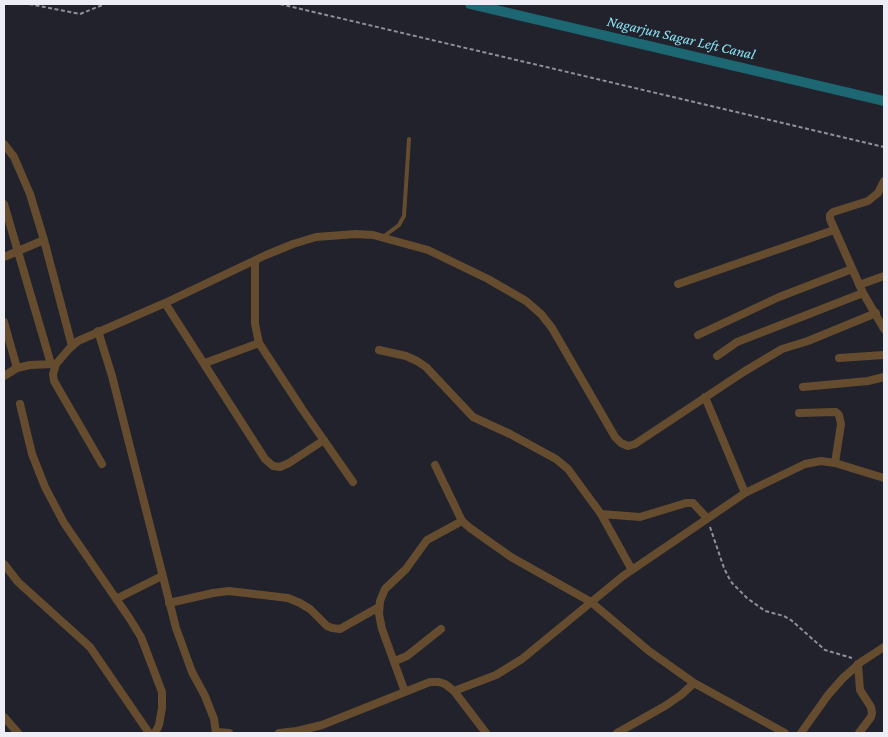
<!DOCTYPE html>
<style>
body{margin:0}
#map{position:relative;width:888px;height:737px;overflow:hidden;background:#21222b;font-family:"Crimson Pro",serif}
canvas{display:block}
.frame{position:absolute;inset:0;border:5px solid #edeef5;pointer-events:none}
</style>
<div id="map">
<canvas width="888" height="737"></canvas>
<div class="frame"></div>
</div>
<script>
const context = document.querySelector('canvas').getContext('2d');
context.lineJoin = 'round';
const poly = rows => new Path2D(rows.map(r => 'M' + r).join(''));
function strokePath(path, color, width, dash) { context.strokeStyle = color; context.lineWidth = width; context.lineCap = dash ? 'butt' : 'round'; context.setLineDash(dash || []); context.stroke(path); }
function label(font, color, halo, rows, align = 'center') {
  context.font = font + ' "Crimson Pro",serif'; context.lineWidth = 4; context.setLineDash([]); context.textBaseline = 'middle'; context.strokeStyle = halo; context.fillStyle = color; for (const [text, x, y, turn = 0] of rows) {
    context.save(); context.translate(x, y); context.rotate((+turn || 0) * Math.PI / 180); context.textAlign = isNaN(turn) ? turn : align; if (halo) context.strokeText(text, 0, 0); context.fillText(text, 0, 0); context.restore();
  }
}
const canal = poly([
 [470,4,884,101]
]);
const path = poly([
 [29,4,80,14,105,4],
 [280,4,884,147],
 [710,527,724,568,729,578,732,583,747,598,765,611,784,616,791,620,825,650,852,658]
]);
const lane = poly([
 [383,237,399,225,404,216,409,139]
]);
const street = poly([
 [4,144,14,157,30,194,44,240,72,346],
 [884,181,878,193,868,201,833,212,830,215,830,219,863,293,884,329],
 [4,204,51,364],
 [4,257,44,240],
 [255,261,255,324,259,343,302,409,353,482],
 [678,284,834,230],
 [859,285,884,276],
 [165,303,265,459,273,466,280,467,289,463,324,440],
 [4,322,17,368],
 [98,331,112,376,176,628,192,672,205,696,214,719,216,733],
 [698,335,779,297,852,269],
 [379,350,406,356,417,361,426,367,473,417,510,434,556,459,568,469,601,514,632,570],
 [717,356,737,342,863,293],
 [839,358,884,355],
 [205,363,259,343],
 [4,376,17,368,30,365,54,364],
 [803,387,868,381,884,377],
 [705,397,745,493],
 [20,404,32,454,45,487,64,523,130,619,141,637,162,692,162,708,159,725,155,733],
 [799,413,836,412,839,415,841,424,835,463],
 [102,464,54,381,53,374,56,364,69,349,78,341,165,303,266,255,293,244,316,237,356,234,373,235,428,250,488,279,526,301,541,314,552,328,615,437,621,443,628,446,635,444,745,371,782,349,808,341,876,313],
 [435,465,462,521,470,528,511,557,591,602,649,651,694,683,785,733],
 [601,514,640,517,686,503,693,503,707,518],
 [4,564,18,582,90,647,149,733],
 [116,599,162,576],
 [169,603,213,593,229,591,288,598,300,603,310,609,327,626,332,628,340,629,379,607],
 [395,661,407,656,441,629],
 [858,664,860,690,871,707,872,713,871,717,859,733],
 [454,691,496,675,522,659,623,576,745,493,805,464,821,461,835,463,884,478],
 [405,692,382,629,379,614,380,601,385,589,406,569,427,540,462,521],
 [4,717,18,733],
 [217,732,229,733],
 [279,733,297,731,322,725,430,682,439,682,445,684,454,691,486,733],
 [617,733,665,706,681,695,694,683],
 [801,733,828,695,843,678,861,662,884,647]
]);
const waterNames = [
 ["Nagarjun Sagar Left Canal",681,38,13]
];
strokePath(canal, '#1c6772', 10);
strokePath(path, '#8f9098', 2, [4, 2.5]);
strokePath(lane, '#654c2f', 4);
strokePath(street, '#654c2f', 8);
label('italic 15px', '#89e5f5', '#21222b', waterNames);
</script>
